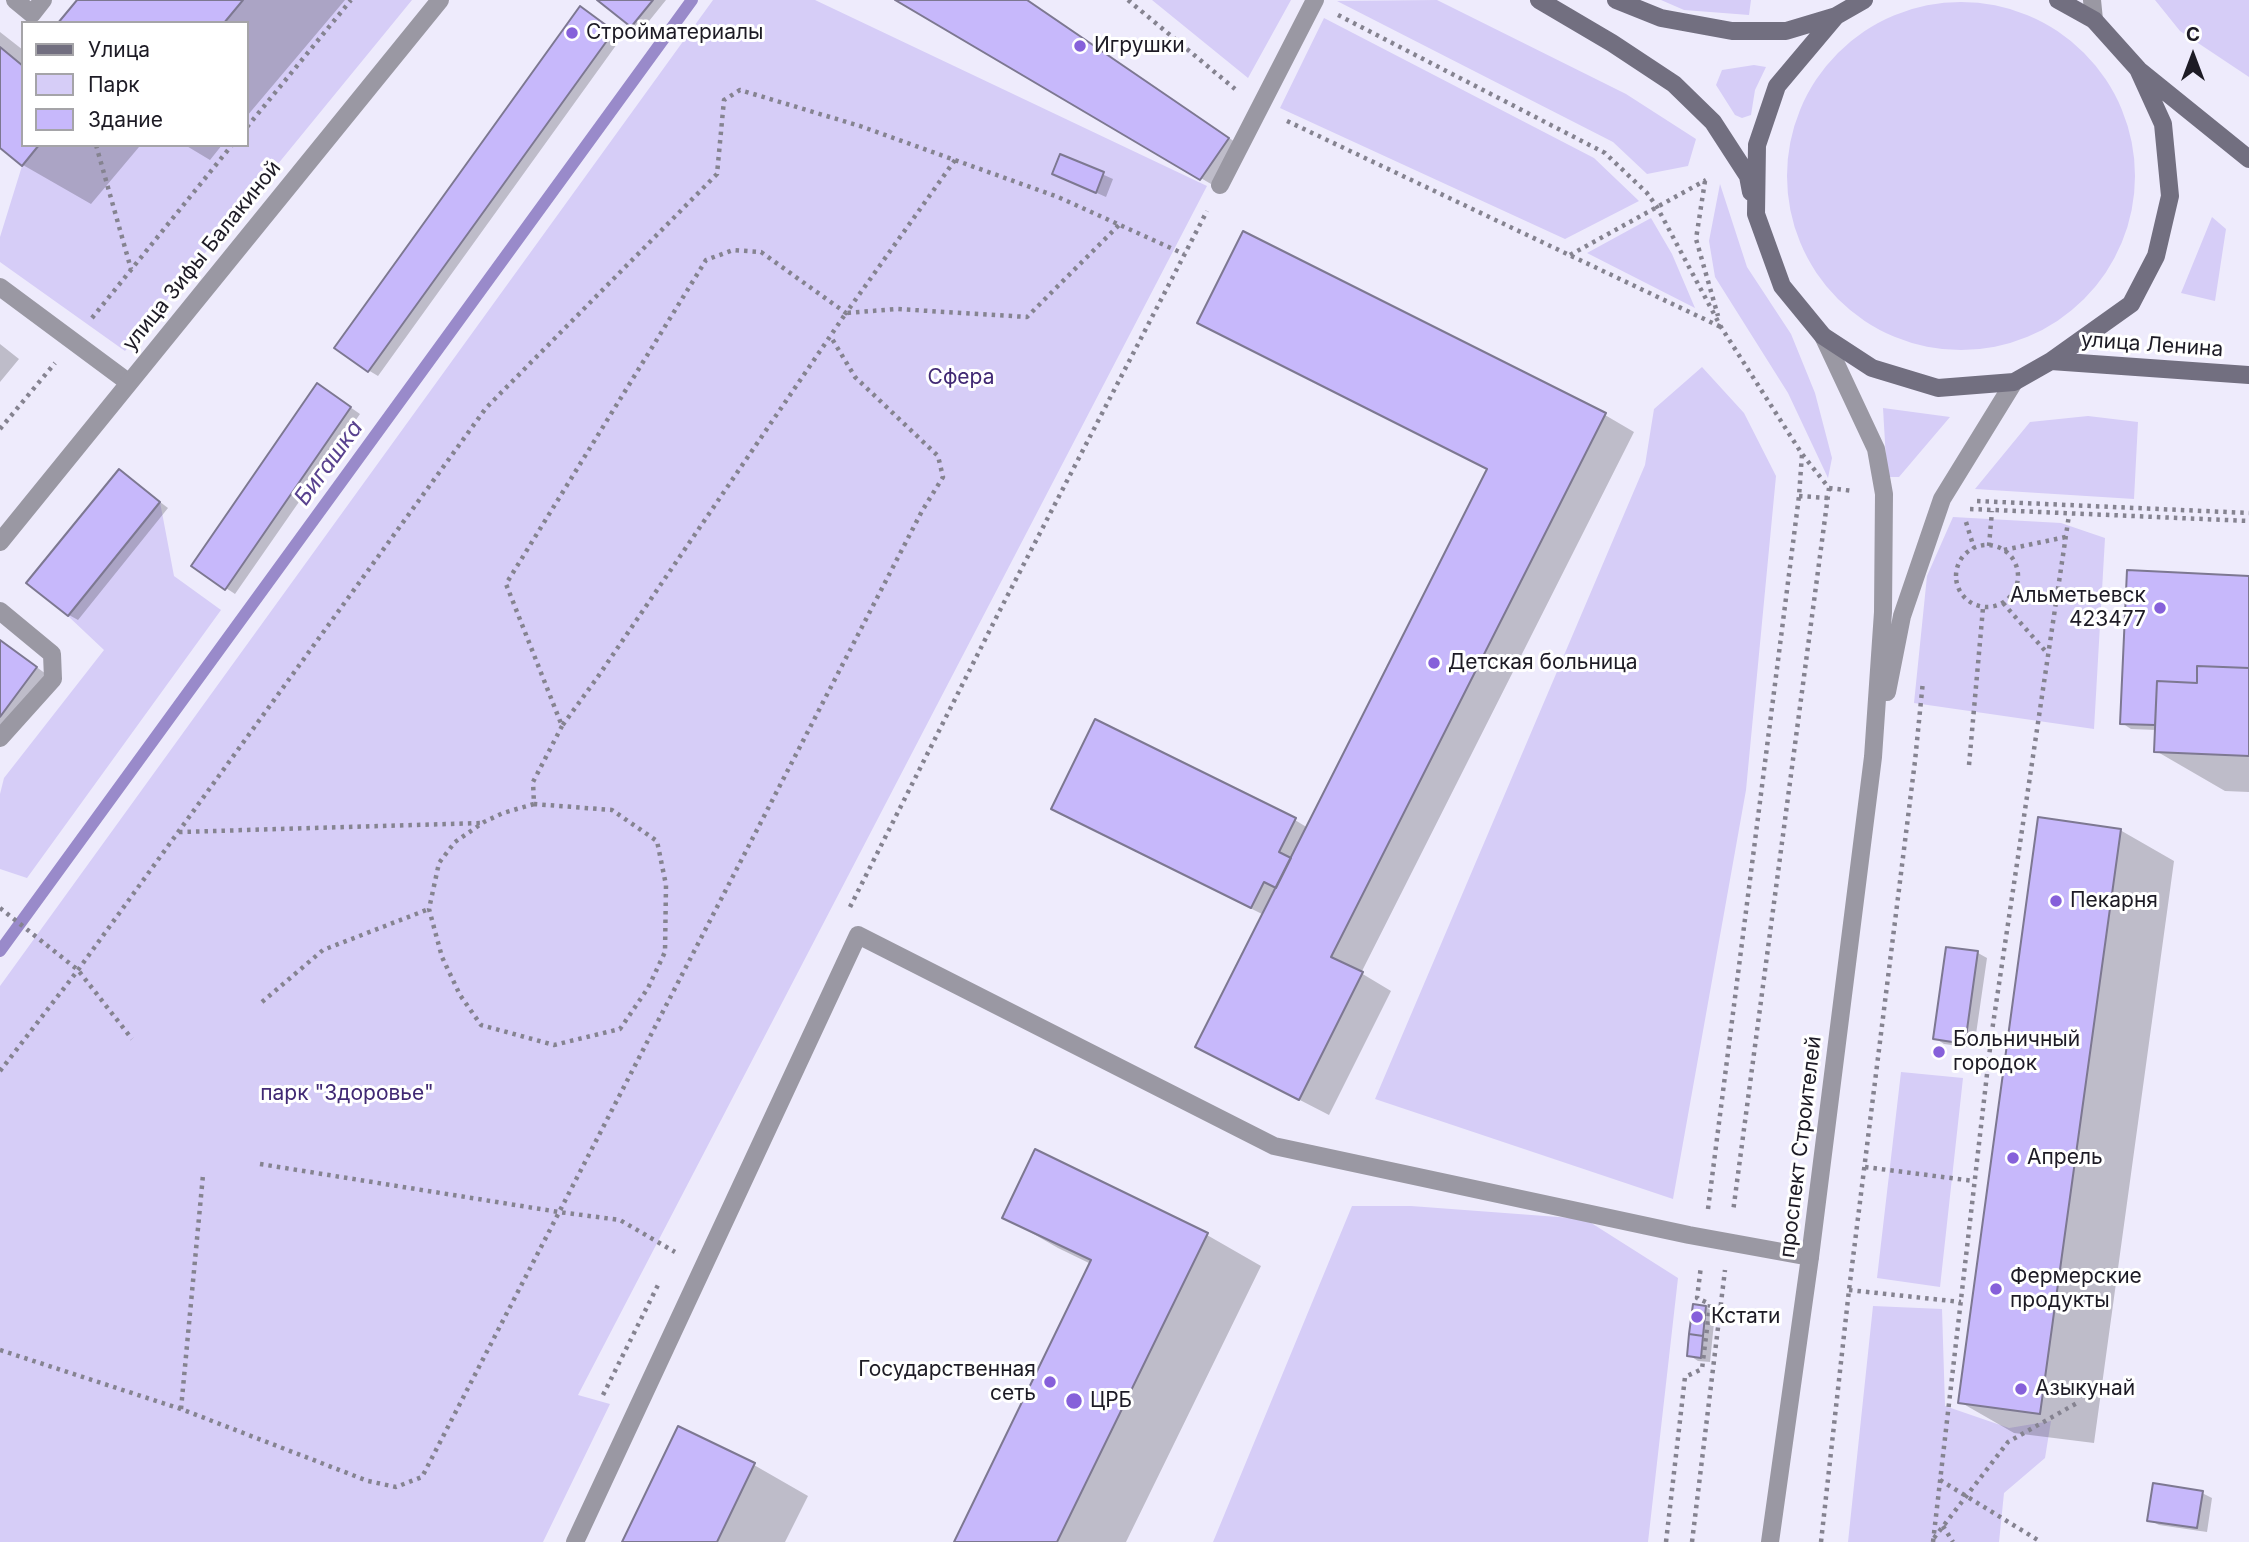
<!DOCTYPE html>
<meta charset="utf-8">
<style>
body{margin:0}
#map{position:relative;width:2249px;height:1542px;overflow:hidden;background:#eeebfc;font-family:Inter,sans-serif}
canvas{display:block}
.legend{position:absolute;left:21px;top:21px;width:228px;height:126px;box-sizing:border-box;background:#fff;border:2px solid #a5a4a8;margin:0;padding:9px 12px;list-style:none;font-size:21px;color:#1d1b25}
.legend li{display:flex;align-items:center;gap:14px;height:35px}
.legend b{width:35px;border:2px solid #a5a4a8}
.north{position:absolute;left:2158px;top:21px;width:70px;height:70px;-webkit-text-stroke:5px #fff;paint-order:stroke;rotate:0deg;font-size:19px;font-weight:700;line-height:28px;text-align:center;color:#1d1b25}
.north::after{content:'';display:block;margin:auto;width:24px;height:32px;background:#1d1b25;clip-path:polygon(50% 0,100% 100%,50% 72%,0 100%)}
</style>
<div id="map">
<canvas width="2249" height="1542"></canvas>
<ul class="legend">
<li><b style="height:9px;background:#726f80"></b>Улица</li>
<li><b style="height:19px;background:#d6cdf7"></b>Парк</li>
<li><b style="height:19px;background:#c7b8fb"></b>Здание</li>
</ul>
<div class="north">С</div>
</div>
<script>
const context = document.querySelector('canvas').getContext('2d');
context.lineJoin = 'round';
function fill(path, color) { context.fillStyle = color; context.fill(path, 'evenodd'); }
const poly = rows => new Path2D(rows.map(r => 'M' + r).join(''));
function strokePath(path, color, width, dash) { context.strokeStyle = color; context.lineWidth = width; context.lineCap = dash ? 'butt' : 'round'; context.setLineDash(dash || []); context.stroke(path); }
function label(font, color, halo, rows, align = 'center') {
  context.font = font + ' Inter,sans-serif'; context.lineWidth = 6; context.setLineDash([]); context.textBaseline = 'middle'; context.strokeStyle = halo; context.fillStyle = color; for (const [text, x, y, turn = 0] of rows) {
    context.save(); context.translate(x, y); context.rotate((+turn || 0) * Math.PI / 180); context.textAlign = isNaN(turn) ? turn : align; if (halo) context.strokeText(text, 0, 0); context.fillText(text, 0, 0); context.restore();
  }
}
const green = poly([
 [243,0,412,0,125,351,0,262,0,237,22,166,39,145,247,145,247,23,224,23],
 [713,0,815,0,1207,186,578,1395,610,1404,543,1542,0,1542,0,986],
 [1152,0,1291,0,1248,78],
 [1437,0,1626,94,1696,139,1688,166,1647,174,1613,142,1337,1],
 [1661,0,1751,0,1749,15,1684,10],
 [2155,0,2249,0,2249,77,2180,31],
 '1787 176a174 174 0 1 1 348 0a174 174 0 1 1-348 0Z',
 [1324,18,1594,158,1639,201,1565,239,1280,108],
 [1754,65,1766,67,1755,90,1751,115,1742,118,1735,115,1716,85,1722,70],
 [1720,184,1747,267,1791,334,1815,393,1832,458,1828,478,1788,393,1715,277,1709,241],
 [2212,217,2226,229,2215,301,2181,293],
 [1651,218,1672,254,1695,308,1587,253],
 [1702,367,1744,413,1776,476,1746,790,1673,1199,1375,1099,1645,465,1654,409],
 [1883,408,1950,417,1899,477,1887,477],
 [2088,416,2138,422,2134,499,1975,489,2030,422],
 [160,502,174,576,221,610,27,878,0,869,0,794,4,778,104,650,68,616],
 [1953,517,2061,523,2105,538,2094,729,1914,703,1927,576],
 [1901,1072,1963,1078,1940,1287,1877,1278],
 [1352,1206,1411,1206,1585,1219,1678,1278,1648,1542,1213,1542],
 [1873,1306,1942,1309,1945,1406,2009,1428,2051,1421,2045,1458,2004,1493,1999,1542,1848,1542]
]);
const shadow = poly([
 [80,0,345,0,247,116,247,23,61,23],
 [600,0,666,0,641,31],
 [898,0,1026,0,1238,144,1211,184],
 [590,14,622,37,378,376,368,370],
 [0,32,23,50,23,145,139,147,91,204,23,165,0,146],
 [185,145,222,145,210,160],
 [1061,156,1113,179,1106,197,1054,174],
 [0,344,19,359,0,382],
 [327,391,360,414,235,594,226,588],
 [1605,415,1634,432,1361,973,1391,991,1329,1115,1197,1047,1264,915,1083,825,1053,808,1295,820,1308,828,1489,470],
 [119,471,168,508,78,620,69,615],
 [2128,572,2249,578,2249,792,2225,791,2156,751,2157,730,2131,729,2122,723],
 [0,640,46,674,0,735],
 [2120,830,2174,861,2094,1443,2014,1433,1960,1402],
 [1948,949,1978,953,1987,958,1974,1048,1944,1044,1935,1038],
 [1004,1217,1207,1235,1261,1266,1126,1542,956,1542,1091,1264,1058,1248],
 [1706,1307,1715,1313,1710,1362,1698,1361,1689,1355],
 [679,1428,754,1465,808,1496,785,1542,624,1542],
 [2202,1493,2212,1498,2207,1532,2159,1525,2149,1520]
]);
const stream = poly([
 [0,951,692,0]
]);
const building = poly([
 [77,0,243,0,224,23,58,23,77,0],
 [597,0,653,0,631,27,597,0],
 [895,0,1027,0,1229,138,1200,180,895,0],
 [580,6,614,31,368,372,334,348,580,6],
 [0,47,23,66,23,145,39,145,22,166,0,148,0,47],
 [1060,154,1104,172,1096,193,1052,174,1060,154],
 [1243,231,1606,413,1331,957,1363,972,1299,1100,1195,1047,1487,469,1197,323,1243,231],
 [317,383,351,407,225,590,191,566,317,383],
 [119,469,160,502,68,616,26,583,119,469],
 [2127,570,2249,576,2249,668,2197,666,2197,683,2157,681,2155,725,2120,724,2127,570],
 [0,640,37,667,0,717,0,640],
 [2197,666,2249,668,2249,756,2154,752,2157,681,2197,683,2197,666],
 [1095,719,1296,818,1279,852,1291,858,1276,888,1264,882,1251,908,1051,809,1095,719],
 [2038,817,2121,829,2040,1414,1958,1403,2038,817],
 [1946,947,1978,951,1965,1044,1933,1039,1946,947],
 [1035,1149,1208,1233,1057,1542,954,1542,1091,1260,1002,1218,1035,1149],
 [1693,1304,1706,1306,1703,1336,1689,1334,1693,1304],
 [1689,1334,1703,1336,1701,1358,1687,1356,1689,1334],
 [678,1426,755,1463,717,1542,622,1542,678,1426],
 [2153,1483,2203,1491,2197,1528,2147,1521,2153,1483]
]);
const path = poly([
 [1128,0,1235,89],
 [1338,15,1605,153,1647,193,1657,207,1721,327,1802,454,1829,488,1733,1212],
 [1287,121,1721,327],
 [247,127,351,0],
 [96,145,131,269],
 [955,160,846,313,761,252,733,250,706,260,506,584,562,726,597,678,846,313,897,309,1027,317,1119,225],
 [1705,181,1696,239,1718,316],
 [1570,255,1706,180],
 [92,318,232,145],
 [0,429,55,363],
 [1829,488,1853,491],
 [1799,496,1828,498],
 [1977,501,2249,513],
 [1970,509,2249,521],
 [1966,522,1974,548],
 '1956 576a31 31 0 1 1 62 0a31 31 0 1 1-62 0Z',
 [1989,546,1992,511],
 [2004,550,2066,537],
 [2003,603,2048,654],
 [1969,765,1983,608],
 [534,804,503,813,484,822,455,842,439,863,429,909,442,957,460,995,481,1025,554,1045,620,1029,648,988,665,952,666,885,657,841,612,810,534,804,533,782,562,726],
 [179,832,481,823],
 [850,907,999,612,1207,211],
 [0,908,78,970,132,1039],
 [262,1002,323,950,429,909],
 [0,1071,78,970,486,408,717,174,724,100,740,90,860,126,1058,197,1184,254],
 [260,1164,559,1212,620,1220,675,1252],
 [1865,1167,1974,1181],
 [1708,1209,1799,496,1802,454],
 [1849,1290,1961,1302],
 [0,1350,181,1409,368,1481,396,1487,422,1477,922,511,943,477,938,456,855,377,831,337],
 [603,1395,659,1283],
 [181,1409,203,1175],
 [1940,1480,2041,1542],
 [1943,1526,1953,1542],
 [1934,1538,2008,1442,2077,1403],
 [1666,1542,1685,1377,1702,1369,1710,1304,1697,1298,1701,1266],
 [1692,1542,1725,1270],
 [1821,1542,1849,1290,1915,761,1923,681],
 [1933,1542,1992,1031,2069,515]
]);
const service = poly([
 [15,0,32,14,43,0],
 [1220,185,1315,0],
 [0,287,128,382],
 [0,611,52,654,53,679,0,738],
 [575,1542,858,935,1274,1146,1689,1235,1810,1257]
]);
const minor = poly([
 [0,542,440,0]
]);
const tertiary = poly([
 [2092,0,2094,20],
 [1887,692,1902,616,1942,499,2014,382],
 [1770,1542,1810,1257,1873,757,1883,612,1884,494,1876,449,1823,336]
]);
const secondary = poly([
 [1539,0,1612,43,1674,84,1713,122,1748,176,1751,192],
 [1616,0,1661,18,1732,31,1786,31,1836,16],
 [1864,0,1836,16,1777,86,1757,145,1756,214,1782,286,1823,336,1872,368,1938,388,2014,382,2051,361,2131,304,2156,256,2170,196,2163,124,2138,69,2094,20,2058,0],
 [2140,71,2249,159],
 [2051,361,2249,375]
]);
const markers = [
 [572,33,7,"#8660da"],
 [1080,46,7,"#8660da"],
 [2160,608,7,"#8660da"],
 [1434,663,7,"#8660da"],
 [2056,901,7,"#8660da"],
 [1939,1052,7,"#8660da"],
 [2013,1158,7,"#8660da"],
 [1996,1289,7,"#8660da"],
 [1697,1317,7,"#8660da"],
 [1050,1382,7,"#8660da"],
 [2021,1389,7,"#8660da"],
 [1074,1401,9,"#8660da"]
];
const poiNames = [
 ["Стройматериалы",586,33],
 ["Игрушки",1094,46],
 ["Альметьевск",2146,596,"right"],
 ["423477",2146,620,"right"],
 ["Детская больница",1448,663],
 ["Пекарня",2070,901],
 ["Больничный",1953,1040],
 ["городок",1953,1064],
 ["Апрель",2027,1158],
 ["Фермерские",2010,1277],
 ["продукты",2010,1301],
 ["Кстати",1711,1317],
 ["Государственная",1036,1370,"right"],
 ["сеть",1036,1394,"right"],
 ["Азыкунай",2035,1389],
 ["ЦРБ",1090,1401]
];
const streetNames = [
 ["улица Зифы Балакиной",202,256,-51],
 ["улица Ленина",2152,345,4],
 ["проспект Строителей",1801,1147,-83]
];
const parkNames = [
 ["Сфера",961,378],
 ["парк \"Здоровье\"",347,1094]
];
const waterNames = [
 ["Бигашка",329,463,-54]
];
fill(green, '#d6cdf7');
fill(shadow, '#0003');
strokePath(stream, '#998aca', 12);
fill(building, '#c7b8fb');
strokePath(building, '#7d7891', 2);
strokePath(path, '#858390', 4.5, [3.5, 5]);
strokePath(service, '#9a98a3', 18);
strokePath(minor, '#9a98a3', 18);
strokePath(tertiary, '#9a98a3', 18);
strokePath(secondary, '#726f80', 18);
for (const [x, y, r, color] of markers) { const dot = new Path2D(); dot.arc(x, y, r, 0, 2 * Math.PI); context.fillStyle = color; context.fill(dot); strokePath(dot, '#fff', 2.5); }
label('21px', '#1d1b25', '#fff', poiNames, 'left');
label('21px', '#1d1b25', '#fff', streetNames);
label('21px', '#412974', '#fff', parkNames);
label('italic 23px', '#59428f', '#fff', waterNames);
</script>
